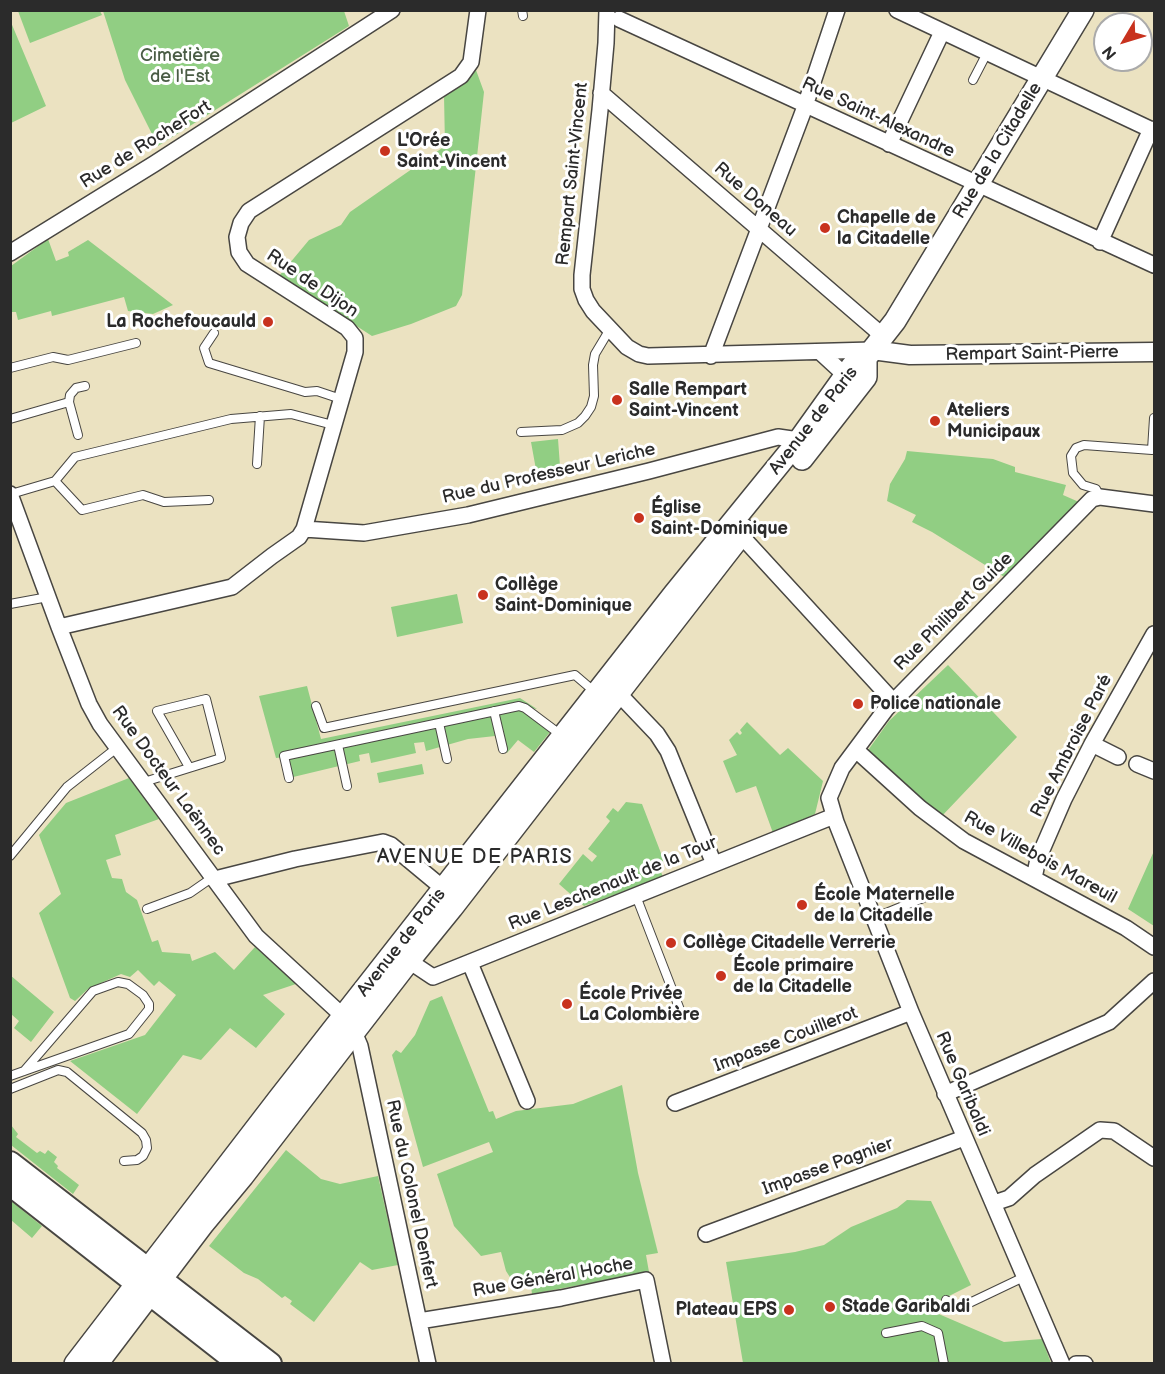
<!DOCTYPE html>
<meta charset="utf-8">
<style>
body{margin:0}
#map{position:relative;width:1165px;height:1374px;overflow:hidden;background:#ebe2c1;font-family:"Balsamiq Sans",sans-serif}
canvas{display:block}
.frame{position:absolute;inset:0;border:12px solid #2b2b2b;pointer-events:none}
.north{position:absolute;left:1093px;top:12px;width:60px;height:60px;box-sizing:border-box;background:#fff;border:2px solid #aaa;border-radius:50%;rotate:232deg;font-size:16px;font-weight:700;line-height:24px;text-align:center;color:#2b2b2b}
.north::after{content:'';display:block;margin:auto;width:21px;height:27px;background:#c8321e;clip-path:polygon(50% 0,100% 100%,50% 72%,0 100%)}
</style>
<div id="map">
<canvas width="1165" height="1374"></canvas>
<div class="frame"></div>
<div class="north">N</div>
</div>
<script>
const context = document.querySelector('canvas').getContext('2d');
context.lineJoin = 'round';
function fill(path, color) { context.fillStyle = color; context.fill(path, 'evenodd'); }
const poly = rows => new Path2D(rows.map(r => 'M' + r).join(''));
function strokePath(path, color, width, dash) { context.strokeStyle = color; context.lineWidth = width; context.lineCap = dash ? 'butt' : 'round'; context.setLineDash(dash || []); context.stroke(path); }
function label(font, color, halo, rows, align = 'center') {
  context.font = font + ' "Balsamiq Sans",sans-serif'; context.lineWidth = 6; context.setLineDash([]); context.textBaseline = 'middle'; context.strokeStyle = halo; context.fillStyle = color; for (const [text, x, y, turn = 0] of rows) {
    context.save(); context.translate(x, y); context.rotate((+turn || 0) * Math.PI / 180); context.textAlign = isNaN(turn) ? turn : align; if (halo) context.strokeText(text, 0, 0); context.fillText(text, 0, 0); context.restore();
  }
}
const green = poly([
 [18,11,100,11,102,15,30,43],
 [103,11,344,11,349,26,158,146,125,80],
 [10,20,46,106,11,123,10,123],
 [476,70,484,92,462,295,456,306,411,324,372,336,279,276,309,240,341,225,350,212,445,146,444,95,468,79],
 [48,239,56,261,69,256,68,252,88,240,173,305,153,314,128,311,124,297,52,316,51,311,18,320,16,312,11,312,11,266],
 [558,439,560,466,537,475,531,442],
 [907,451,993,459,1015,467,1015,472,1066,485,1063,495,1079,502,1006,578,932,532,912,522,916,515,887,501,890,484,905,459],
 [457,594,463,623,397,637,391,607],
 [948,665,1017,737,940,818,866,753,889,721],
 [307,686,321,739,520,698,537,709,519,706,490,712,495,736,468,739,426,751,424,742,414,743,416,753,371,763,369,753,359,755,360,761,289,778,284,757,276,758,259,696],
 [521,710,550,732,534,752,518,740,507,753,499,715],
 [747,722,780,755,788,748,823,781,815,814,773,833,756,786,736,793,723,761,737,755,729,740,737,732,740,735,742,733,740,730],
 [422,764,424,774,379,783,377,773],
 [129,778,159,819,115,835,121,855,106,860,112,878,122,879,126,892,137,900,152,942,158,940,162,952,190,954,192,961,215,952,234,970,255,947,296,984,263,995,285,1014,256,1048,230,1028,201,1060,183,1055,137,1114,70,1061,145,1035,176,995,159,981,154,986,138,970,130,977,121,974,88,989,75,1001,70,998,39,913,61,894,39,835,66,803],
 [626,802,642,804,664,861,658,864,663,877,584,906,559,884,583,854,592,862,597,856,588,849,610,821,606,817,613,808,618,812],
 [1154,851,1154,926,1128,909],
 [10,975,54,1012,31,1042,14,1028,19,1021,11,1014],
 [442,996,489,1112,493,1111,496,1119,516,1111,573,1104,622,1085,638,1173,658,1253,646,1255,649,1272,532,1294,531,1286,517,1288,506,1271,501,1252,481,1256,454,1226,437,1174,493,1152,489,1142,423,1167,392,1055,396,1050,401,1053,415,1035,430,1001],
 [11,1125,18,1134,16,1137,37,1153,40,1151,45,1154,48,1150,57,1157,54,1162,58,1166,57,1168,79,1185,73,1194,11,1145],
 [286,1150,321,1179,340,1184,378,1176,398,1265,372,1270,360,1262,314,1322,290,1304,292,1301,285,1296,282,1298,258,1279,244,1273,209,1246],
 [907,1200,931,1201,971,1285,937,1302,934,1312,1004,1342,1042,1339,1051,1363,743,1363,726,1262,795,1252,824,1245,851,1227,897,1208],
 [11,1201,42,1226,32,1238,11,1220]
]);
const service = poly([
 [522,10,523,16],
 [973,80,987,53],
 [214,333,204,348,209,363,305,392,317,391,341,399],
 [10,368,53,357,68,360,136,343],
 [69,402,70,395,76,388,85,386],
 [10,419,69,402,78,435],
 [521,432,562,430,578,423,585,416,591,407,594,396,593,365,595,354,610,329],
 [257,464,260,416],
 [55,481,75,457,231,419,291,414,333,425],
 [11,494,55,481,82,510,143,495,164,502,209,500],
 [1100,497,1096,489,1083,485,1073,473,1071,456,1076,448,1084,445,1152,450,1154,418],
 [10,604,48,597],
 [316,706,324,728,575,675,596,693],
 [494,711,503,749],
 [439,723,447,759],
 [338,745,347,786],
 [289,778,284,756,519,706,525,708,561,735],
 [144,782,221,758,206,699,157,711,189,767],
 [10,856,67,787,118,747],
 [636,896,682,1015],
 [147,909,190,893,213,877],
 [874,918,923,898],
 [10,1076,24,1071,129,1034,149,1009,149,1004,143,995,128,984,118,982,93,991,24,1071],
 [10,1089,58,1070,67,1072,142,1133,146,1140,147,1148,143,1156,137,1160,124,1161],
 [946,1300,961,1307,1026,1276],
 [886,1333,922,1326,938,1333,944,1364]
]);
const minor = poly([
 [607,10,606,43,600,110,582,275,582,289,586,300,593,311,627,347,639,354,648,356,872,350],
 [897,10,1154,131],
 [619,19,1154,265],
 [601,93,883,336],
 [889,144,942,32],
 [1100,242,1151,129],
 [10,253,154,164,392,10],
 [820,352,845,375],
 [711,356,803,112,837,10],
 [10,494,59,627,89,704,100,724,256,936,344,1017,346,1026],
 [304,529,364,533,468,515,649,471,778,437,799,440],
 [735,529,893,701],
 [59,627,232,587,272,556,299,537,304,529,355,352,355,338,347,328,247,264,239,252,237,237,241,223,249,211,461,76,471,62,478,10],
 [618,693,657,734,668,751,714,864],
 [1092,744,1118,757],
 [856,750,920,808,964,841,1126,928,1154,947],
 [1137,764,1154,771],
 [1034,878,1038,859,1064,799,1092,744,1154,634],
 [215,879,295,859,383,842,391,845,444,889,453,889],
 [407,951,409,961,433,977,834,816],
 [470,963,527,1101],
 [351,1025,360,1046,428,1364],
 [945,1094,1109,1022,1154,981],
 [675,1103,911,1012],
 [994,1203,1009,1198,1035,1175,1100,1130,1114,1131,1154,1158],
 [706,1234,964,1138],
 [419,1321,561,1298,646,1280,663,1364],
 [1062,1364,911,1012,836,822,829,798,842,768,886,709,1092,499,1100,497,1154,504],
 [1076,1364,1085,1364]
]);
const tertiary = poly([
 [872,350,910,355,1154,352]
]);
const secondary = poly([
 [802,459,866,377,866,358],
 [75,1364,280,1097,674,594,799,440,852,366,866,358,895,321,1083,10],
 [97,1364,204,1223,243,1176,409,961,452,908,745,530]
]);
const primary = poly([
 [10,1163,270,1364],
 [10,1184,240,1364]
]);
const markers = [
 [385,151,6,"#c8321e"],
 [825,228,6,"#c8321e"],
 [268,322,6,"#c8321e"],
 [617,400,6,"#c8321e"],
 [935,421,6,"#c8321e"],
 [639,518,6,"#c8321e"],
 [483,595,6,"#c8321e"],
 [858,704,6,"#c8321e"],
 [802,905,6,"#c8321e"],
 [671,943,6,"#c8321e"],
 [721,976,6,"#c8321e"],
 [567,1004,6,"#c8321e"],
 [830,1307,6,"#c8321e"],
 [789,1310,6,"#c8321e"]
];
const parkNames = [
 ["Cimetière",180,56],
 ["de l'Est",180,77]
];
const streetNames = [
 ["Rue Saint-Alexandre",878,118,25],
 ["Rue de RocheFort",146,145,-32],
 ["Rue de la Citadelle",998,151,-59],
 ["Rempart Saint-Vincent",573,174,-84],
 ["Rue Doneau",755,200,41],
 ["Rue de Dijon",312,284,34],
 ["Rempart Saint-Pierre",1032,354,-1],
 ["Avenue de Paris",814,421,-52],
 ["Rue du Professeur Leriche",549,474,-13],
 ["Rue Philibert Guide",954,612,-45],
 ["Rue Ambroise Paré",1072,746,-63],
 ["Rue Docteur Laënnec",168,781,54],
 ["Rue Villebois Mareuil",1040,858,29],
 ["Rue Leschenault de la Tour",613,884,-22],
 ["Avenue de Paris",402,943,-52],
 ["Impasse Couillerot",786,1040,-21],
 ["Rue Garibaldi",962,1084,67],
 ["Impasse Pagnier",828,1167,-20],
 ["Rue du Colonel Denfert",411,1194,78],
 ["Rue Général Hoche",553,1278,-10]
];
const poiNames = [
 ["L'Orée",397,141],
 ["Saint-Vincent",397,162],
 ["Chapelle de",837,218],
 ["la Citadelle",837,239],
 ["La Rochefoucauld",256,322,"right"],
 ["Salle Rempart",629,390],
 ["Saint-Vincent",629,411],
 ["Ateliers",947,411],
 ["Municipaux",947,432],
 ["Église",651,508],
 ["Saint-Dominique",651,529],
 ["Collège",495,585],
 ["Saint-Dominique",495,606],
 ["Police nationale",870,704],
 ["École Maternelle",814,895],
 ["de la Citadelle",814,916],
 ["Collège Citadelle Verrerie",683,943],
 ["École primaire",733,966],
 ["de la Citadelle",733,987],
 ["École Privée",579,994],
 ["La Colombière",579,1015],
 ["Stade Garibaldi",842,1307],
 ["Plateau EPS",777,1310,"right"]
];
const neighbourhoodNames = [
 ["AVENUE DE PARIS",475,858]
];
fill(green, '#91ce83');
strokePath(service, '#484642', 10);
strokePath(minor, '#484642', 18);
strokePath(tertiary, '#484642', 21);
strokePath(secondary, '#484642', 24);
strokePath(primary, '#484642', 26);
strokePath(service, '#fff', 8);
strokePath(minor, '#fff', 15);
strokePath(tertiary, '#fff', 18);
strokePath(secondary, '#fff', 21);
strokePath(primary, '#fff', 22);
for (const [x, y, r, color] of markers) { const dot = new Path2D(); dot.arc(x, y, r, 0, 2 * Math.PI); context.fillStyle = color; context.fill(dot); strokePath(dot, '#fff', 2); }
label('18px', '#4a5c45', '#fff', parkNames);
label('18px', '#2b2b2b', '#fff', streetNames);
label('bold 18px', '#2b2b2b', '#fff', poiNames, 'left');
context.letterSpacing = '1.5px';
label('20px', '#2b2b2b', '#fff', neighbourhoodNames);
context.letterSpacing = '0px';
</script>
